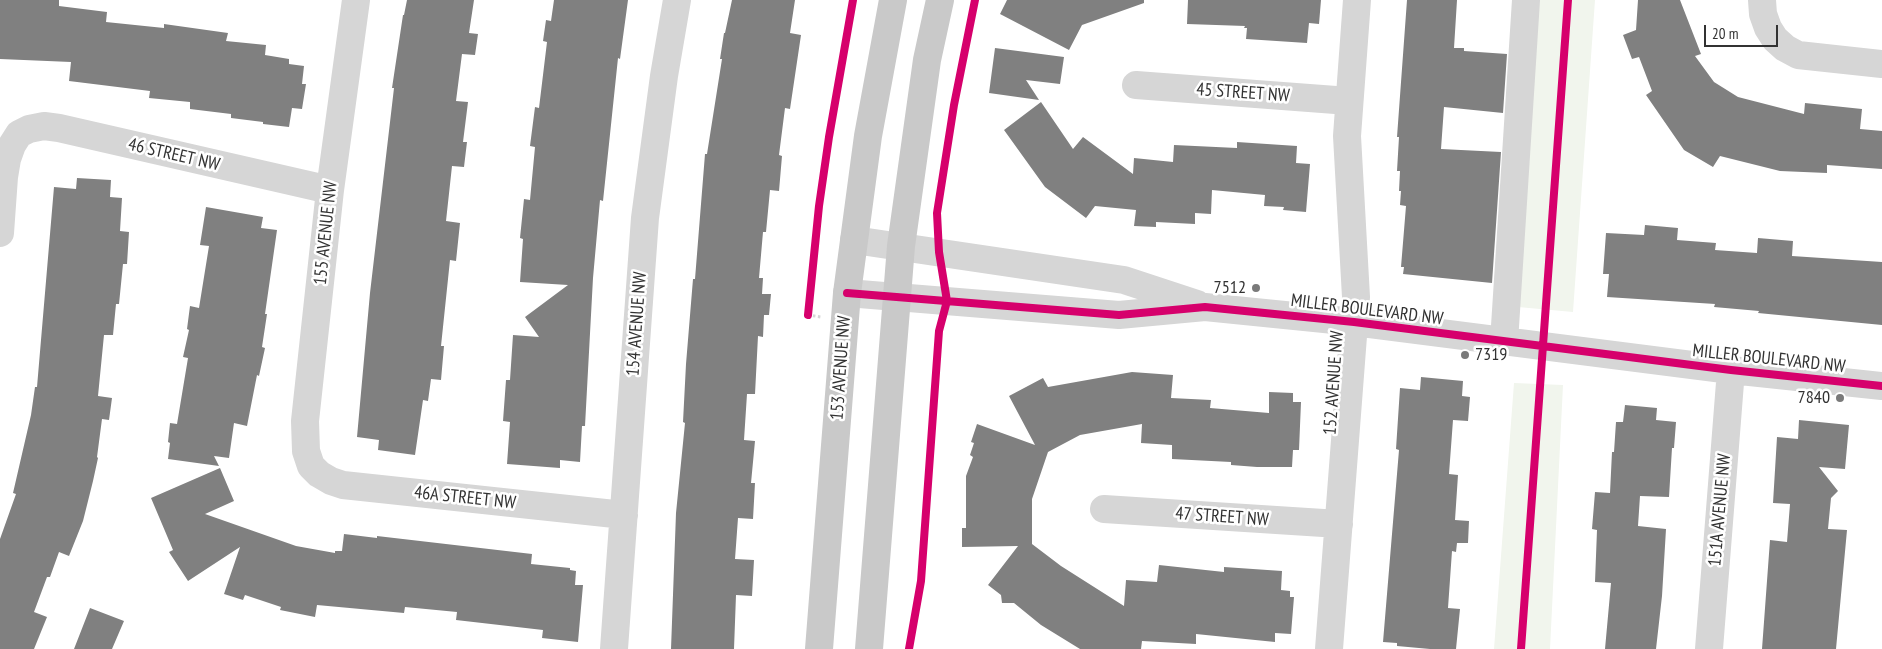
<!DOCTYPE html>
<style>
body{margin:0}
#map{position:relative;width:1882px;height:649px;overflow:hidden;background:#fff;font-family:"PT Sans Narrow",sans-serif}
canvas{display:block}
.scale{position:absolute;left:1704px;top:25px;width:74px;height:22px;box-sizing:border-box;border:2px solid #323232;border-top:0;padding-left:6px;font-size:15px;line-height:18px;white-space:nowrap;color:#323232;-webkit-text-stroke:4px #fff;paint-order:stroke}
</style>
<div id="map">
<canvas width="1882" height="649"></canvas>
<div class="scale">20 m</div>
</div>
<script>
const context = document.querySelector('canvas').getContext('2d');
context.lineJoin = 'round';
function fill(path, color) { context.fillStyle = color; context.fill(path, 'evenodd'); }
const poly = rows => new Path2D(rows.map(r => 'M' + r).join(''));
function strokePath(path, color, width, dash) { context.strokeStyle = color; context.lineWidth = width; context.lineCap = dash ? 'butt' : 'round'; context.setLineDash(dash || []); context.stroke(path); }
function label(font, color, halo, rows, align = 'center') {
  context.font = font + ' "PT Sans Narrow",sans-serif'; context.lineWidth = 5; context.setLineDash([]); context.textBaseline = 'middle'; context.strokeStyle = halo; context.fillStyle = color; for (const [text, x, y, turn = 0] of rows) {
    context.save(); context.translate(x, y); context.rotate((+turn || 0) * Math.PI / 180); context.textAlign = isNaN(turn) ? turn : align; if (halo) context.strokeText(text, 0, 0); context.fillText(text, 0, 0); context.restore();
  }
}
const green = poly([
 [1539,0,1595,0,1573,312,1518,307],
 [1514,383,1563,385,1550,649,1494,649]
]);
const building = poly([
 [0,0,59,0,59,6,107,12,106,22,164,28,164,24,228,33,226,41,266,45,265,55,289,59,289,64,304,66,302,84,306,84,302,109,292,108,289,127,263,124,263,122,231,118,231,114,190,109,190,102,149,98,150,91,69,81,71,62,0,59],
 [407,0,474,0,469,33,478,34,475,55,462,54,456,101,468,102,463,142,467,142,464,167,452,166,446,221,460,223,456,261,450,260,441,346,444,346,441,380,431,379,428,401,423,400,415,455,378,450,379,440,357,437,370,293,394,88,392,88,403,15,404,15],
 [554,0,628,0,620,59,618,58,603,201,600,200,593,278,585,426,582,426,580,462,560,460,560,468,507,464,510,422,503,421,506,380,510,380,513,335,539,337,525,317,568,285,520,282,523,239,520,238,524,199,530,200,535,147,530,146,535,107,539,108,547,42,543,41,546,20,551,21],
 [732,0,795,0,790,33,801,35,790,109,785,108,779,155,782,156,779,191,770,190,766,232,763,232,759,278,763,278,762,294,771,294,769,315,764,315,763,337,758,336,755,394,747,394,744,440,755,441,751,483,755,483,753,519,738,518,735,559,754,560,752,596,736,595,734,649,671,649,676,513,685,423,683,422,686,364,693,279,695,279,705,154,707,154,722,59,720,59,724,33,725,33],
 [1007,0,1144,0,1144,3,1082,25,1069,50,1000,14],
 [1188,0,1321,0,1319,24,1309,23,1307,43,1246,39,1247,28,1244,28,1245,26,1187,24],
 [1407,0,1457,0,1454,48,1464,48,1464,51,1507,54,1503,113,1444,107,1441,149,1501,152,1492,283,1403,274,1404,267,1401,267,1406,206,1400,205,1401,191,1399,191,1400,171,1397,171,1399,137,1397,137],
 [1638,0,1680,0,1701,54,1695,56,1714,82,1738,97,1804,114,1805,103,1862,109,1860,129,1882,131,1882,169,1827,165,1827,173,1780,171,1720,156,1713,167,1684,150,1646,95,1652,91,1639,57,1632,59,1623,35,1636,30],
 [995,48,1064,57,1060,84,1026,80,1039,100,989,93],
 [1041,102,1073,149,1083,137,1133,174,1134,158,1173,162,1174,145,1237,148,1237,142,1297,146,1296,163,1310,164,1306,212,1283,210,1284,207,1264,206,1265,195,1212,190,1211,214,1195,213,1195,224,1156,222,1156,227,1134,226,1136,210,1095,206,1086,218,1045,187,1004,130],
 [77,178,111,180,110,197,122,198,120,231,129,232,127,264,123,264,119,304,116,304,113,335,104,335,98,396,112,398,109,420,102,419,97,457,98,458,93,481,83,521,69,556,59,552,50,577,47,577,34,612,47,617,34,649,0,649,0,539,16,494,13,493,31,415,35,387,37,387,54,187,76,189],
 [206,207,263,217,261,228,277,230,265,314,267,314,262,347,265,348,259,376,257,375,247,426,234,423,229,458,214,456,219,466,168,459,170,443,168,442,170,423,177,424,188,358,183,357,189,330,187,329,190,306,199,308,209,246,200,245],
 [1645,225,1678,228,1677,240,1716,243,1715,250,1757,253,1758,238,1793,241,1792,256,1882,262,1882,325,1758,313,1759,311,1714,307,1715,304,1607,297,1609,274,1603,274,1606,233,1644,235],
 [1132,372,1173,375,1171,398,1211,400,1210,408,1269,413,1269,392,1293,393,1293,402,1301,402,1299,450,1293,450,1292,467,1257,467,1231,465,1231,462,1172,459,1172,445,1141,443,1142,424,1080,435,1048,452,1032,499,1032,544,1061,566,1124,606,1126,580,1157,582,1159,565,1224,572,1224,567,1282,571,1281,590,1290,591,1290,597,1294,597,1291,634,1275,633,1275,642,1196,634,1196,644,1142,641,1141,649,1080,649,1041,625,1014,603,1002,603,1001,595,988,585,1018,546,962,547,962,528,966,528,966,476,973,457,970,455,974,443,971,442,977,424,1035,445,1009,396,1043,378,1048,387],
 [1421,377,1463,381,1462,396,1470,397,1468,421,1453,420,1449,474,1458,475,1455,520,1469,521,1468,543,1457,543,1456,552,1452,551,1448,608,1460,609,1456,649,1430,649,1397,646,1397,643,1383,642,1399,450,1396,449,1400,388,1420,390],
 [1625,405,1657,408,1656,420,1676,422,1674,448,1672,448,1669,497,1640,496,1638,526,1666,529,1662,596,1656,649,1605,649,1611,583,1595,582,1597,530,1592,529,1595,492,1610,493,1612,452,1614,452,1616,422,1623,422],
 [1799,420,1849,425,1845,469,1819,467,1838,491,1831,498,1828,529,1847,530,1836,649,1762,649,1770,540,1787,542,1790,504,1773,503,1777,437,1798,439],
 [220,468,234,501,205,514,296,546,335,553,335,551,342,551,344,534,377,538,377,536,532,554,531,564,570,568,570,570,576,571,575,585,583,585,578,642,542,638,543,630,456,620,457,612,405,607,404,613,317,605,315,617,280,610,281,607,245,595,243,600,224,594,240,547,188,581,169,552,173,550,151,498],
 [90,608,124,621,112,649,74,649]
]);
const path = poly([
 [808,315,821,317]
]);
const minor = poly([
 [356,0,330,190,305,421,306,451,311,466,319,474,331,481,343,485,624,515],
 [1762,0,1763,14,1768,28,1775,39,1785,48,1798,55,1882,64],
 [1136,85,1349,101],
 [0,233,4,177,7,159,12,145,19,134,29,129,44,126,59,128,330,190],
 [854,240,1124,280,1197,304],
 [847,293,1119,315,1205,307,1354,322,1731,370,1882,386],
 [1504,342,1526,0],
 [1104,509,1339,524],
 [614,649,645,218,664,76,677,0],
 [1329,649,1356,297,1347,136,1357,0],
 [1709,649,1731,370]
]);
const major = poly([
 [819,649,847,293,868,136,893,0],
 [869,649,901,246,927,60,940,0]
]);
const cycleway = poly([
 [847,293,1119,315,1205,307,1354,322,1731,370,1882,386],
 [808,315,819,206,829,137,853,0],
 [909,649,921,581,939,331,947,301,939,252,937,213,954,105,975,0],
 [1521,649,1568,0]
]);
const markers = [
 [1256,288,5,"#7a7a7a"],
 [1465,355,5,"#7a7a7a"],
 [1840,398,5,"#7a7a7a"]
];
const streetNames = [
 ["45 STREET NW",1243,93,4],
 ["46 STREET NW",174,155,13],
 ["155 AVENUE NW",326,233,-84],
 ["MILLER BOULEVARD NW",1367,310,7],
 ["154 AVENUE NW",637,324,-86],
 ["MILLER BOULEVARD NW",1769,359,6],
 ["153 AVENUE NW",841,368,-86],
 ["152 AVENUE NW",1334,383,-86],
 ["46A STREET NW",465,498,6],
 ["151A AVENUE NW",1720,510,-85],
 ["47 STREET NW",1222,517,4]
];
const poiNames = [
 ["7512",1246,288],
 ["7319",1475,355,"left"],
 ["7840",1830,398]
];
fill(green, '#f1f5ed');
fill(building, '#808080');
strokePath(path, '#d6d6d6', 3, [2.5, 2.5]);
strokePath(minor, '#d6d6d6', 28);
strokePath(major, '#c9c9c9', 28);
strokePath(cycleway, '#d6006c', 8);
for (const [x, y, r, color] of markers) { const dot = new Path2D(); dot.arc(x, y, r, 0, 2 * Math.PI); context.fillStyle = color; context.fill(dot); strokePath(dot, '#fff', 2); }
label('18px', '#323232', '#fff', streetNames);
label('18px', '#323232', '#fff', poiNames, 'right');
</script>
